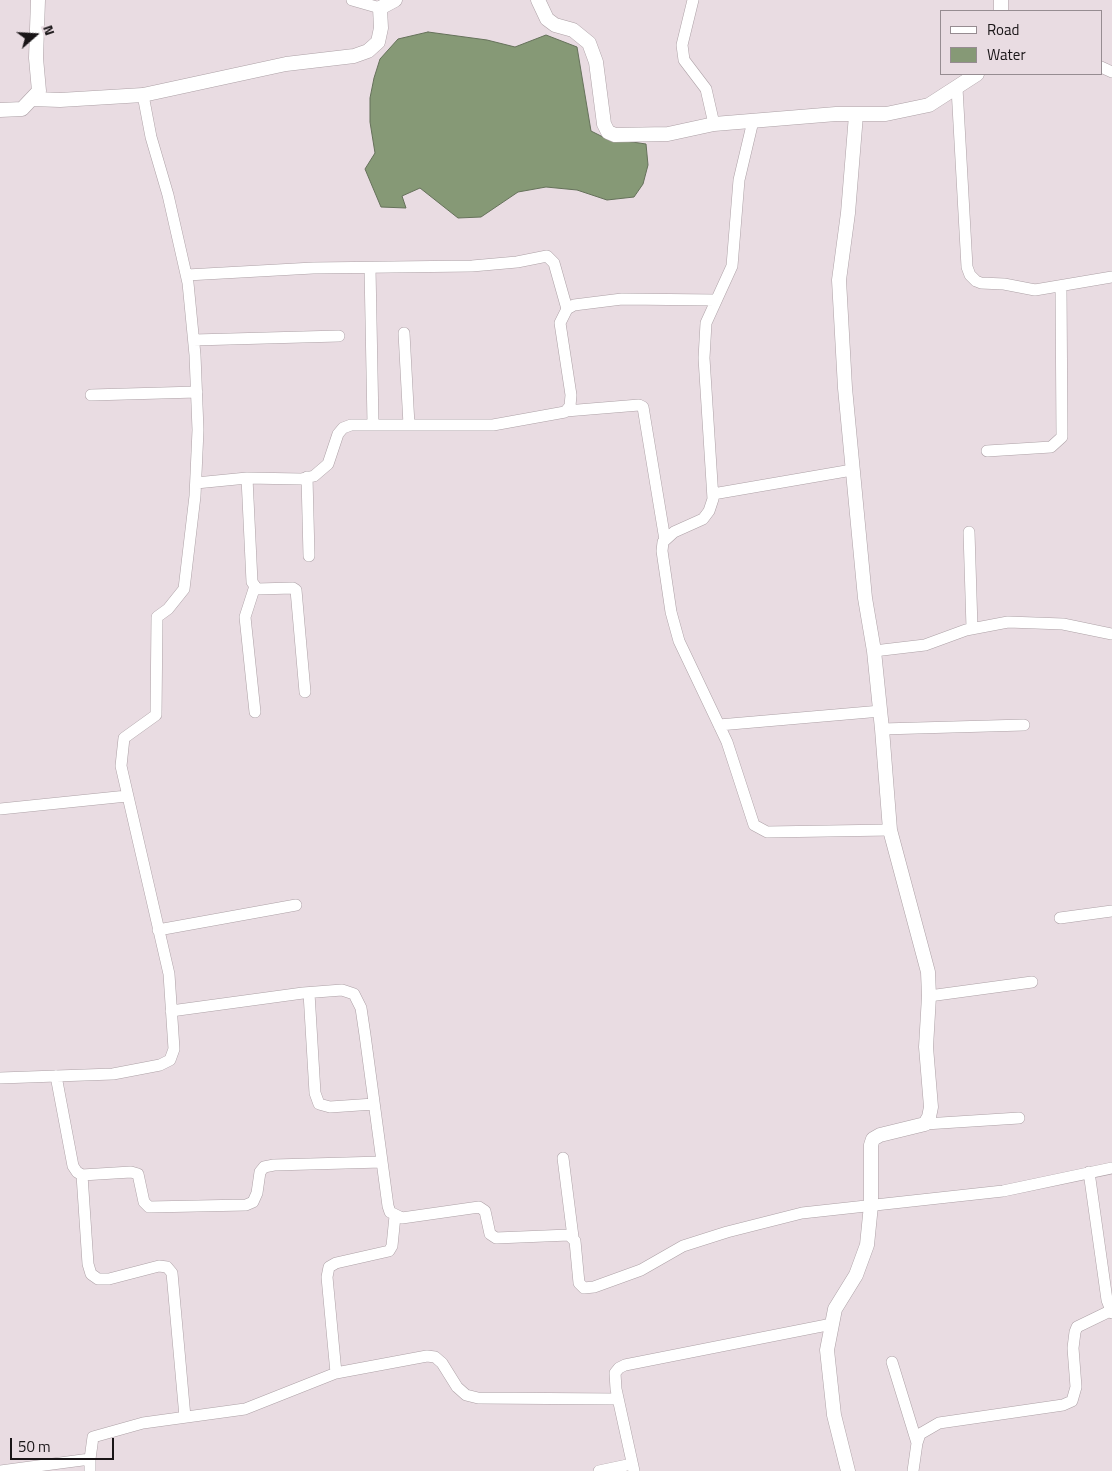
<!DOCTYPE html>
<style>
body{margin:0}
#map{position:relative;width:1112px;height:1471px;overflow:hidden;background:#e9dce2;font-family:"Titillium Web",sans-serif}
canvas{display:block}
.legend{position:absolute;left:940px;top:10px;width:162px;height:65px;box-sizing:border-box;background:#e9dce2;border:1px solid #968c91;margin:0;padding:6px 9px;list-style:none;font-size:15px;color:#191517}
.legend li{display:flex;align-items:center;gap:10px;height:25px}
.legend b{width:25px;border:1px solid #968c91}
.north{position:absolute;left:10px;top:10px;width:50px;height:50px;-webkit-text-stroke:4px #e9dce2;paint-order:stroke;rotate:71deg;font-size:14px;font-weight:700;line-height:20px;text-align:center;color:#191517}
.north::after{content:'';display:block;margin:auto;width:18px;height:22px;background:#191517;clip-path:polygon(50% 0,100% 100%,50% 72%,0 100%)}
.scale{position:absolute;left:10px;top:1438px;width:104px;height:22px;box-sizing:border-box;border:2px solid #191517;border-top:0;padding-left:6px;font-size:15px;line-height:18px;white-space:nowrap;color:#191517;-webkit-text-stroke:4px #e9dce2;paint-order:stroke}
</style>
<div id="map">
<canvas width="1112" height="1471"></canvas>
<ul class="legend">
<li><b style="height:6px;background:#fff"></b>Road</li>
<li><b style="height:14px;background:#869976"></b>Water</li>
</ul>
<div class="north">N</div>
<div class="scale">50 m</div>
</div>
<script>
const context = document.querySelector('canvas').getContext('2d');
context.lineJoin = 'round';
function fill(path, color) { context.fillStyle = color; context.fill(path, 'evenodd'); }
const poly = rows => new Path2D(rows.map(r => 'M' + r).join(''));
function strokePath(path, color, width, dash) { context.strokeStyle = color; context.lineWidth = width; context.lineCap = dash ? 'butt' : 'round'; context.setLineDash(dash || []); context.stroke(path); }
const water = poly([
 [428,32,487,40,515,47,546,35,577,47,591,131,605,138,646,144,648,165,643,184,634,197,607,200,577,190,546,187,518,192,481,217,458,218,420,188,402,196,406,208,381,207,365,169,375,153,370,122,370,98,374,78,380,59,398,39,428,32]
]);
const minor = poly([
 [352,0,380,8],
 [693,0,682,45,684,60,706,89,714,124],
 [1101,67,1112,72],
 [957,88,967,267,970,275,976,281,981,283,1004,284,1035,290,1112,277],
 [753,121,739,180,732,266,706,323,704,358,713,499,709,511,703,519,674,532,663,542,662,551,671,612,679,641,727,742,754,825,767,832,890,830],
 [370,268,373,424],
 [187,275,313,268,472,266,517,262,547,256,554,263,567,309],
 [404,333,409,425],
 [194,340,339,336],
 [91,395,197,392],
 [566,411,639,405,643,407,665,540],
 [987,451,1051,447,1062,437,1061,287],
 [307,477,309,556],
 [247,478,252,582,257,589,293,588,296,590,305,692],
 [196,483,247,478,301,479,314,476,328,464,338,434,343,428,351,425,493,425,565,412,570,406,571,395,560,323,567,309,574,305,622,299,715,300],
 [713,494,852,470],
 [969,532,972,628],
 [874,651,925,645,966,630,1008,622,1063,624,1112,634],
 [255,712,245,617,255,586],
 [719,725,881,711],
 [882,729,1024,725],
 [0,809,127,796],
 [1060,918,1112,911],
 [158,930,296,905],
 [309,993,315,1093,319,1104,330,1107,374,1104],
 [929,996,1032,982],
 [171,1011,303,993,342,990,354,994,361,1008,365,1035,388,1206,390,1212,402,1218,479,1207,485,1211,490,1234,496,1238,569,1235,575,1241,579,1283,584,1288,594,1287,641,1270,683,1246,727,1232,802,1213,1003,1191,1112,1168],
 [56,1076,73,1166,77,1172,82,1175,131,1172,138,1174,144,1202,149,1207,246,1205,253,1202,257,1193,260,1172,264,1167,274,1165,382,1162],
 [0,1078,113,1074,160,1065,170,1060,174,1049,169,974,121,766,124,738,156,715,157,617,168,609,184,589,195,496,198,430,195,355,188,283,168,195,151,137,143,95],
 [925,1124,1019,1118],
 [563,1158,573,1237],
 [1089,1172,1107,1300,1112,1313],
 [82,1175,88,1264,91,1274,98,1279,109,1279,159,1266,167,1267,172,1273,185,1417],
 [892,1362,917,1443],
 [336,1373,327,1277,329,1267,336,1263,389,1251,392,1246,395,1216],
 [90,1459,93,1437,143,1423,245,1409,336,1373,427,1356,435,1357,442,1363,457,1387,466,1395,478,1398,617,1399],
 [0,1471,90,1459,90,1471],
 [599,1471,632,1464],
 [634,1471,616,1389,615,1373,619,1368,625,1365,832,1324],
 [913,1471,917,1443,920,1434,939,1423,1063,1405,1072,1401,1076,1387,1073,1348,1075,1332,1077,1327,1110,1311]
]);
const tertiary = poly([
 [538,0,547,19,555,25,573,30,589,43,596,62,604,124,608,132,615,135,668,134,714,124,836,114,886,114,929,105,977,74],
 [1001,0,1001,11],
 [32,99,60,100,143,95,286,64,354,56,368,51,378,42,381,28,380,8,395,0],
 [0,110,22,109,39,91,36,58,38,0],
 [848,1471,834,1415,827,1350,835,1309,856,1275,867,1245,871,1205,871,1145,873,1139,880,1135,925,1124,929,1117,931,1107,926,1047,929,996,928,972,890,830,882,729,874,651,865,598,845,388,839,280,848,213,856,115]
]);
fill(water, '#869976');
strokePath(water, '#65715a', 1);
strokePath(minor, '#ada1a6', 12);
strokePath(tertiary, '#ada1a6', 15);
strokePath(minor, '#fff', 11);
strokePath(tertiary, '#fff', 14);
</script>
